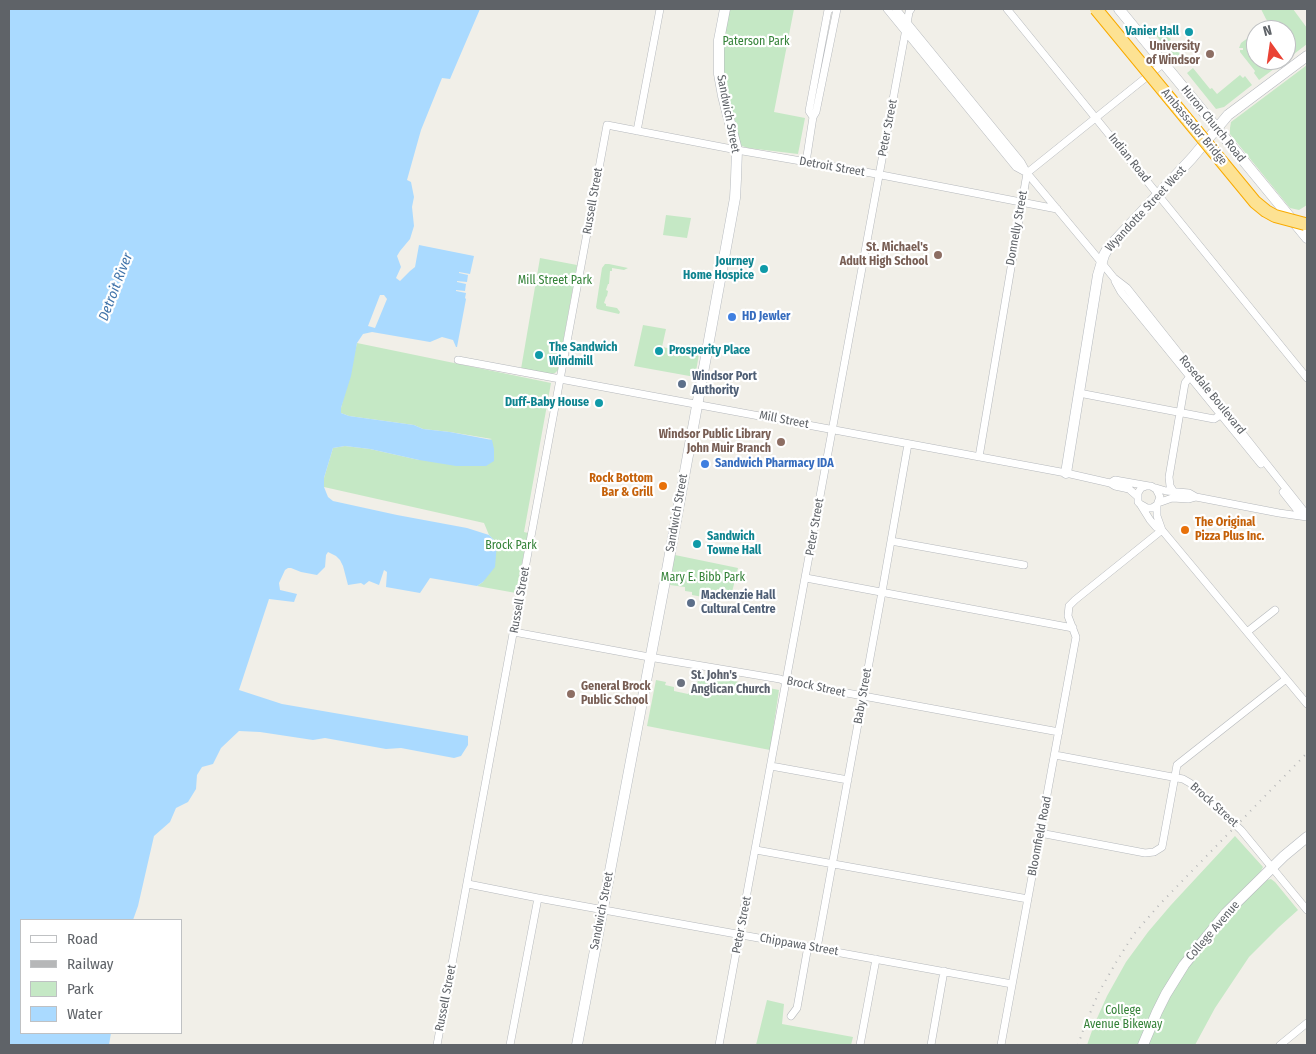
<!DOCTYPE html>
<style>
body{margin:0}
#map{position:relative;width:1316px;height:1054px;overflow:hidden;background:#f1efe8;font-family:"Fira Sans Condensed",sans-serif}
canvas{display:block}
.frame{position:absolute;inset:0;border:10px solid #5f6368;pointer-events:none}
.legend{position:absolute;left:20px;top:919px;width:162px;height:115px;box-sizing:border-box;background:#fff;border:1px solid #bfc1c3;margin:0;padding:6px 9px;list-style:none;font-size:15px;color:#5f6368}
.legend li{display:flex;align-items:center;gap:10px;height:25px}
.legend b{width:25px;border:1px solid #bfc1c3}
.north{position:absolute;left:1246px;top:20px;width:50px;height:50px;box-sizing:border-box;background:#fff;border:1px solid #bfc1c3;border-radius:50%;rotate:346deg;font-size:14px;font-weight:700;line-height:20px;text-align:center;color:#5f6368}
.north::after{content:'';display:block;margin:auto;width:18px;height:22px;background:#ea4335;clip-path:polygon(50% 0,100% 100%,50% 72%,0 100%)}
</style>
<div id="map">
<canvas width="1316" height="1054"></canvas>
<div class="frame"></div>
<ul class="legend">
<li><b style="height:6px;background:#fff"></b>Road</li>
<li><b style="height:6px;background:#b6b7b8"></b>Railway</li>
<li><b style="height:14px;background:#c5e8c5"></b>Park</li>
<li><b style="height:14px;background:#aadaff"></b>Water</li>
</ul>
<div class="north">N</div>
</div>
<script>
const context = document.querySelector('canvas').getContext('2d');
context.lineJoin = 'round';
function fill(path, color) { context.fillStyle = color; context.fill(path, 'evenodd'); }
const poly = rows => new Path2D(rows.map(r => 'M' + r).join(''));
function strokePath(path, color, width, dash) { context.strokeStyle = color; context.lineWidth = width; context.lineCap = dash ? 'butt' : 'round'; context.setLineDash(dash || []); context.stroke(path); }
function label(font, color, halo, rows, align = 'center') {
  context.font = font + ' "Fira Sans Condensed",sans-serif'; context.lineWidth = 4.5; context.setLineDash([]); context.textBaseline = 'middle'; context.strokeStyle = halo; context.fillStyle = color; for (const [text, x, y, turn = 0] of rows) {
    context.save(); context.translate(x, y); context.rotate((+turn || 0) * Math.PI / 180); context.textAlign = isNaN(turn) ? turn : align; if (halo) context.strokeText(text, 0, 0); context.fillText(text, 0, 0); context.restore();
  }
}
const green = poly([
 [730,9,794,9,774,112,805,118,798,154,748,148,742,146,739,143,724,76,723,60,724,39],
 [1261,9,1293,9,1307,28,1307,44,1294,54,1286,44,1286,30,1274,30,1266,19],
 [1162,27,1166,31,1165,35,1171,39,1170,41,1175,45,1174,46,1180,51,1179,52,1181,54,1184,54,1187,57,1179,64,1154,33],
 [1256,32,1256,60,1286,60,1259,80,1254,73,1255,71,1240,52,1240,50,1243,50,1243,48,1239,48,1241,43],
 [1307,65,1307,205,1299,210,1290,208,1230,134,1230,128,1231,122],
 [1193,68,1210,89,1212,88,1217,94,1240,75,1243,78,1245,76,1252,85,1224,107,1216,109,1187,73],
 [666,215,691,218,687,238,663,235],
 [540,258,577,265,558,370,555,373,551,374,521,369],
 [605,264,609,264,628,268,624,270,612,268,612,271,610,271,609,284,608,284,606,290,608,291,607,296,606,297,604,303,606,304,606,306,617,308,620,312,619,314,597,309,596,307,602,268],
 [643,325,666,329,662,347,699,354,695,377,634,366],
 [357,343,551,383,524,532,528,533,516,593,477,586,483,582,497,543,489,535,484,523,324,487,324,478,333,448,345,446,370,449,419,460,492,439,450,432,423,429,414,425,349,416,341,413,341,408],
 [675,555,738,568,732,592,717,589,714,599,692,595,692,592,685,591,685,587,670,585,669,579,672,560,674,559],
 [694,673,779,690,770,750,647,726,656,680,666,682,665,685,674,687,674,691,688,694,691,688,696,689,698,680,693,679],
 [1235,836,1263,867,1261,871,1235,899,1174,972,1157,1001,1139,1045,1087,1045,1094,1025,1107,996,1126,962,1148,932,1171,905],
 [1271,879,1275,882,1298,910,1279,927,1249,957,1215,1008,1195,1045,1147,1045,1165,1004,1197,954,1237,907,1267,880],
 [767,1000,784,1004,782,1024,853,1037,851,1045,756,1045]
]);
const water = poly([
 [9,9,480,9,450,79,442,78,421,130,407,180,411,182,414,197,412,207,414,226,410,239,400,251,397,256,401,267,396,278,400,281,410,271,415,267,419,245,474,256,470,274,459,272,459,273,468,275,467,282,457,281,457,282,466,284,465,291,456,290,456,291,466,293,465,298,466,299,457,347,456,347,453,340,442,337,430,342,372,332,363,334,357,343,351,376,341,408,341,413,349,416,414,425,423,429,450,432,492,440,494,449,494,461,486,466,456,466,419,460,370,449,345,446,333,448,324,478,324,487,328,497,333,501,397,515,467,528,489,535,497,543,495,567,483,582,477,586,430,578,420,593,386,587,387,572,384,570,379,585,369,581,364,585,361,583,348,585,343,566,340,560,336,556,328,552,326,555,325,567,317,575,301,572,291,568,288,568,285,570,279,583,280,590,297,594,294,602,269,599,239,690,282,704,468,736,468,745,461,756,454,758,401,748,386,749,325,738,313,740,260,732,239,731,221,748,213,764,202,767,197,775,196,789,188,802,176,808,170,822,154,836,138,906,133,920,21,920,21,1033,111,1033,109,1045,9,1045],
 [380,295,384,295,387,299,375,328,368,326]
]);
const street = poly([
 [887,9,1016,167,1027,173],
 [896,9,1021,162,1027,173,1092,251,1114,278,1127,288,1307,515],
 [1007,9,1307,378],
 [813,117,809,111,828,10,830,9],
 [637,131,660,9],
 [806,162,813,117,816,112,837,9],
 [1115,281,1121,292,1261,464],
 [458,360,1066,473,1110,483,1115,486,1129,489,1137,496],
 [1079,393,1214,419,1222,414],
 [979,457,1027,173,1164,63],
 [1110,483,1115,480,1149,486],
 [1156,488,1166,491,1189,493,1196,497],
 [1174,492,1170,486,1169,477,1185,383,1192,374],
 [1283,492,1298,511],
 [1158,503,1172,498,1189,499,1196,497,1279,513,1307,517],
 [1140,504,1147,508,1152,508,1157,505,1160,497,1156,489,1151,486,1146,486,1141,488,1138,493,1138,502,1140,504,1150,520,1156,527,1162,530,1307,704],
 [1157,505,1157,516,1162,530],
 [891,541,1024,565],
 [806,578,1073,628],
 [514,632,649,657,780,679,787,682,1059,732],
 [1247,632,1275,610],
 [1055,755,1183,779,1190,783,1241,830,1307,910],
 [771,766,848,780],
 [1040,833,1145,853,1154,852,1162,847,1177,765,1286,679],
 [756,850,1028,899],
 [468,884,538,898,1012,984],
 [817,948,882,592,908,444],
 [791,1016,797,1008,808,946],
 [437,1045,607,125,737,150,871,173,1057,209],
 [510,1045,538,898],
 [719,1045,908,18,909,12,911,9],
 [860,1045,876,959],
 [931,1045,944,971],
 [1001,1045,1076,637,1068,616,1069,606,1075,600,1162,530],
 [1280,1045,1307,1023]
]);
const secondary = poly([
 [1119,9,1307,238],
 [1066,473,1098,275,1104,255,1108,248,1192,158,1228,115,1307,56],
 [577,1045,665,581,735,198,736,179,737,150,723,96,719,74,719,40,725,9],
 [1143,1045,1157,1012,1166,994,1184,965,1200,945,1226,913,1284,856,1307,837]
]);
const rail = poly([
 [1078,1045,1085,1025,1099,992,1118,959,1134,934,1160,904,1191,872,1307,753]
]);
const highwayBridge = poly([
 [1096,9,1255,202,1266,211,1275,216,1305,224]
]);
const markers = [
 [1189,32,5,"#0f9aa8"],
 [1210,54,5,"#8d6e63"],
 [938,255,5,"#8d6e63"],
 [764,269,5,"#0f9aa8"],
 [732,317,5,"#3f7fe0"],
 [659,351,5,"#0f9aa8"],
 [539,355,5,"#0f9aa8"],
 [682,384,5,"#5c6f8a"],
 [599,403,5,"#0f9aa8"],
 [781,442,5,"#8d6e63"],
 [705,464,5,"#3f7fe0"],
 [663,486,5,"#e8710a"],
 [1185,530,5,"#e8710a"],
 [697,544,5,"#0f9aa8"],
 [691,603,5,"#5c6f8a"],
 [681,683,5,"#6b7280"],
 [571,694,5,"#8d6e63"]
];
const cultureNames = [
 ["Vanier Hall",1179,32],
 ["Journey",754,262],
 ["Home Hospice",754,276],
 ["The Sandwich",549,348,"left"],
 ["Windmill",549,362,"left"],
 ["Prosperity Place",669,351,"left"],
 ["Duff-Baby House",589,403],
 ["Sandwich",707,537,"left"],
 ["Towne Hall",707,551,"left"]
];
const parkNames = [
 ["Paterson Park",756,42],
 ["Mill Street Park",555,281],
 ["Brock Park",511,546],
 ["Mary E. Bibb Park",703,578],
 ["College",1123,1011],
 ["Avenue Bikeway",1123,1025]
];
const educationNames = [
 ["University",1200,47],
 ["of Windsor",1200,61],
 ["St. Michael's",928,248],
 ["Adult High School",928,262],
 ["Windsor Public Library",771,435],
 ["John Muir Branch",771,449],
 ["General Brock",581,687,"left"],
 ["Public School",581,701,"left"]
];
const streetNames = [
 ["Sandwich Street",728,114,79],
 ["Huron Church Road",1213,124,51],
 ["Ambassador Bridge",1194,127,50],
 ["Peter Street",888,128,-79],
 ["Indian Road",1129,158,51],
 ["Detroit Street",832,167,10],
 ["Russell Street",593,201,-80],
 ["Wyandotte Street West",1146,209,-47],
 ["Donnelly Street",1017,228,-80],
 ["Rosedale Boulevard",1212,395,51],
 ["Mill Street",784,420,11],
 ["Sandwich Street",677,513,-80],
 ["Peter Street",815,527,-80],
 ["Russell Street",520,600,-80],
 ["Brock Street",816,687,12],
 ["Baby Street",863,696,-80],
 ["Brock Street",1214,805,42],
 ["Bloomfield Road",1040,836,-79],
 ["Sandwich Street",602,911,-79],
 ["Peter Street",742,925,-79],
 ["College Avenue",1213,931,-49],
 ["Chippawa Street",799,945,10],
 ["Russell Street",446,998,-79]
];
const shopNames = [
 ["HD Jewler",742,317],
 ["Sandwich Pharmacy IDA",715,464]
];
const serviceNames = [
 ["Windsor Port",692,377],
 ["Authority",692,391],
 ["Mackenzie Hall",701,596],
 ["Cultural Centre",701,610]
];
const foodNames = [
 ["Rock Bottom",653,479],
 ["Bar & Grill",653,493],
 ["The Original",1195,523,"left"],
 ["Pizza Plus Inc.",1195,537,"left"]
];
const worshipNames = [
 ["St. John's",691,676],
 ["Anglican Church",691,690]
];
const waterNames = [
 ["Detroit River",116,287,-69]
];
fill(green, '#c5e8c5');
fill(water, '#aadaff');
strokePath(street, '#b5b8bc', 8);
strokePath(secondary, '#b6babf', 11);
strokePath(street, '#fff', 7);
strokePath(secondary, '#fff', 10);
strokePath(rail, '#b6b7b8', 2, [1, 6]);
strokePath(highwayBridge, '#f9ab00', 14, []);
strokePath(highwayBridge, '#fde293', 12);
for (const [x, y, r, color] of markers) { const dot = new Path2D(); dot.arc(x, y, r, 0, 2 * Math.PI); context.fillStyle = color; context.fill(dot); strokePath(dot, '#fff', 2); }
label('bold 12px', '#0d838f', '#fff', cultureNames, 'right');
label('12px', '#348238', '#fff', parkNames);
label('bold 12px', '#785e54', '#fff', educationNames, 'right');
label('12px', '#5f6368', '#fff', streetNames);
label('bold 12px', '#366cbe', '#fff', shopNames, 'left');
label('bold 12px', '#4e5e75', '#fff', serviceNames, 'left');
label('bold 12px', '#c56008', '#fff', foodNames, 'right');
label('bold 12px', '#5b616d', '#fff', worshipNames, 'left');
label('italic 14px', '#4174aa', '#fff', waterNames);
</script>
